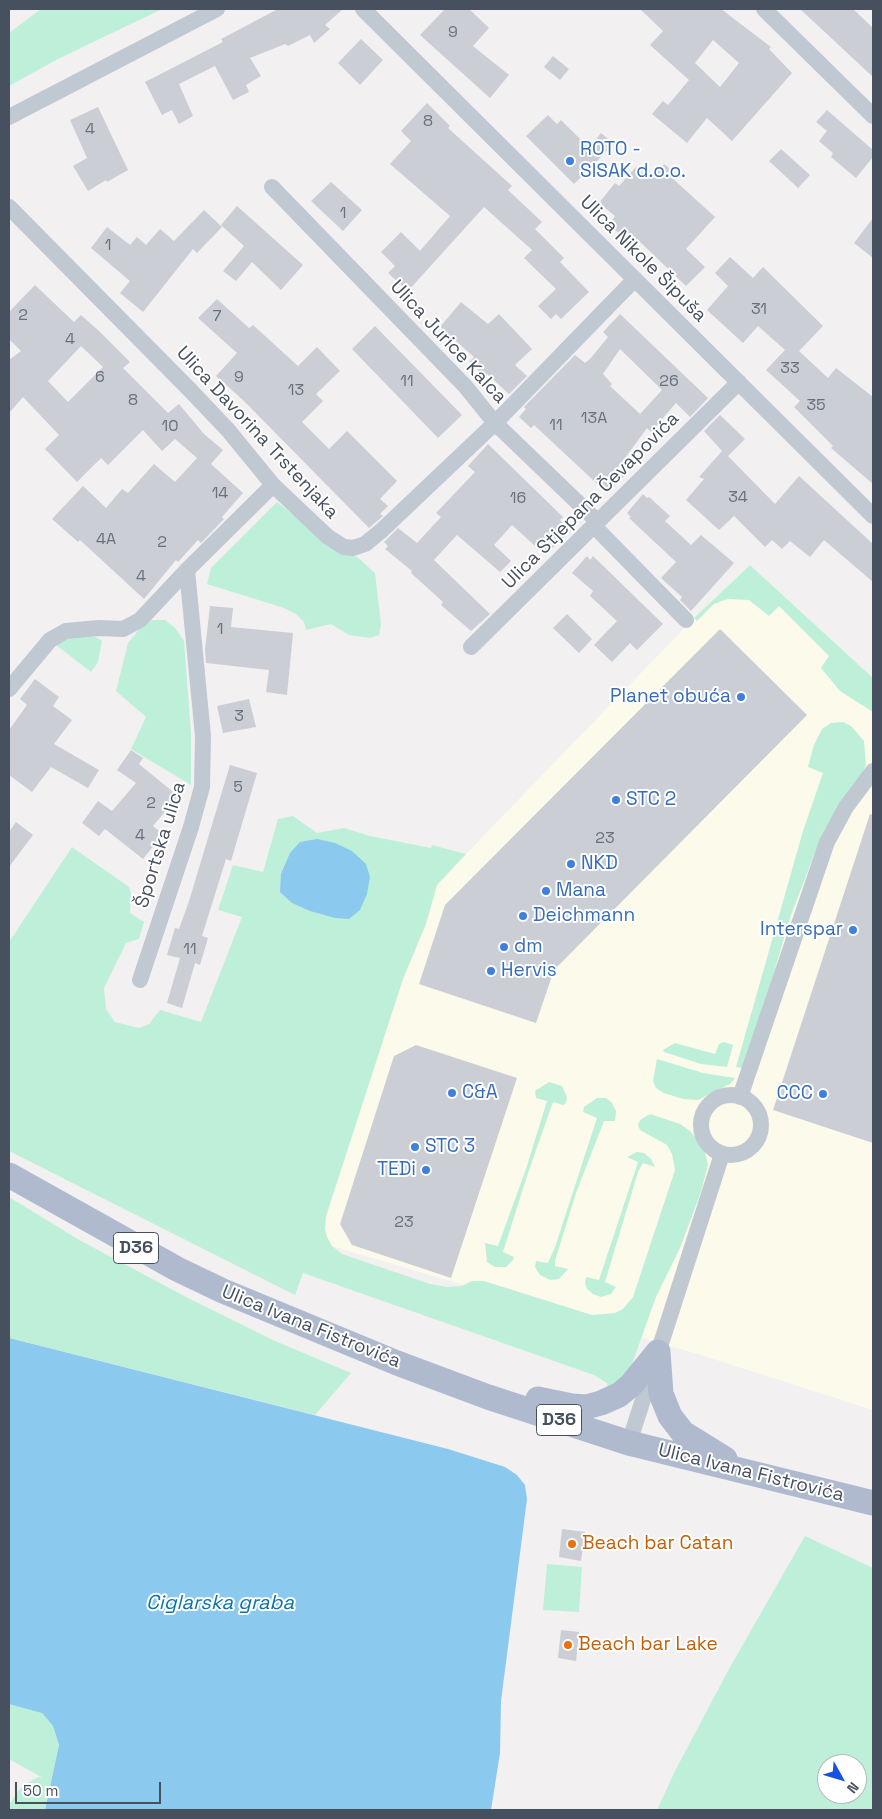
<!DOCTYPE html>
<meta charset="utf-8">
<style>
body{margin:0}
#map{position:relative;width:882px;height:1819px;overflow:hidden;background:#f2f0f0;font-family:"Space Grotesk",sans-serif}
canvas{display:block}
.frame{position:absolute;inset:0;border:10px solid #47505e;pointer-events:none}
.north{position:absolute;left:817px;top:1754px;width:50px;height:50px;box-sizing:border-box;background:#fff;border:1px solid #b5b9bf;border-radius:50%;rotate:129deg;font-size:14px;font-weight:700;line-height:20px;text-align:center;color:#47505e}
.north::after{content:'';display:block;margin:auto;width:18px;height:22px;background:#1651e6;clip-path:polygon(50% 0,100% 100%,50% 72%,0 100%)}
.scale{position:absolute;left:15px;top:1782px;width:146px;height:22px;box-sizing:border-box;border:2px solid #47505e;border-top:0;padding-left:6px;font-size:15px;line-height:18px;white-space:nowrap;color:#47505e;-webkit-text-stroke:4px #fff;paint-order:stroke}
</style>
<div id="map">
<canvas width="882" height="1819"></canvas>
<div class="frame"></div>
<div class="north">N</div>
<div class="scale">50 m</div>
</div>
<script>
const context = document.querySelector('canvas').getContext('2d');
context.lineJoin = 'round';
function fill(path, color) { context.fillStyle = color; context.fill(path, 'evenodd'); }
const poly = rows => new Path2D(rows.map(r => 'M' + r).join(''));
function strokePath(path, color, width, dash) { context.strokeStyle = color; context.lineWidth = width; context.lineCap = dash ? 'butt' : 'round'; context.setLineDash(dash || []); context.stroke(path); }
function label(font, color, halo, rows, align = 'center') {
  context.font = font + ' "Space Grotesk",sans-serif'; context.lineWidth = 4; context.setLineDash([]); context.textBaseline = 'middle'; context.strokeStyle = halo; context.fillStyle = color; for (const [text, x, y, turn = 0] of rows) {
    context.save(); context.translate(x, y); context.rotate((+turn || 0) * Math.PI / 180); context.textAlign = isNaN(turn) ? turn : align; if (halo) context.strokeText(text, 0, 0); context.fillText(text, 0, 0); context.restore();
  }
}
const commercial = poly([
 [750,565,873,678,873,1410,704,1356,318,1242,423,916,436,885,694,618]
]);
const green = poly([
 [41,9,162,9,58,59,9,86,9,33],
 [277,502,338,550,357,557,375,573,381,624,379,635,370,638,349,635,331,624,306,630,304,622,296,614,284,608,207,584,211,568],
 [750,565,873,678,873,712,840,691,821,668,829,656,779,606,769,616,749,600,728,599,714,604,697,621,694,618],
 [152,620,165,620,175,628,184,641,191,733,191,785,131,749,146,717,116,691,128,643,141,627],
 [72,637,96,637,102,641,98,662,91,672,56,645],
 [843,722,851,726,864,741,866,765,862,774,848,791,823,832,791,915,766,999,743,1066,741,1068,736,1067,803,831,823,773,808,767,814,745,822,729,831,723],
 [293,816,317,833,344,828,370,836,431,848,432,845,466,854,437,885,426,924,403,979,326,1216,325,1229,327,1237,332,1246,342,1254,430,1284,447,1287,461,1286,472,1281,484,1281,592,1315,615,1313,623,1309,633,1297,675,1170,672,1154,667,1145,640,1130,638,1125,640,1120,650,1114,680,1124,690,1131,704,1148,708,1165,701,1192,680,1248,656,1297,632,1364,620,1382,608,1388,607,1383,594,1375,303,1273,295,1295,9,1151,9,942,72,847,129,887,131,894,130,913,144,922,139,939,126,943,104,988,106,1009,115,1022,139,1028,149,1024,160,1010,201,1022,242,917,218,910,233,865,263,872,278,819],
 [724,1042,733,1045,727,1067,701,1064,664,1052,663,1050,675,1043,715,1054,719,1044],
 [657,1059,703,1073,735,1078,730,1084,698,1100,683,1099,664,1093,656,1088,653,1081],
 [549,1082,562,1086,567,1097,566,1103,563,1105,553,1102,527,1176,503,1252,514,1257,513,1260,506,1267,495,1267,487,1262,485,1243,498,1246,526,1169,547,1101,536,1098,535,1091],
 [597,1098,606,1098,612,1103,616,1111,615,1121,604,1121,576,1193,555,1261,555,1266,568,1269,559,1279,550,1280,540,1275,535,1267,536,1261,548,1263,555,1247,597,1118,583,1112,584,1107],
 [637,1152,644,1153,651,1159,655,1167,643,1163,638,1172,605,1282,616,1287,611,1294,601,1297,593,1294,587,1289,585,1283,586,1277,599,1280,638,1162,627,1157],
 [9,1197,81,1241,190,1299,275,1341,351,1373,315,1415,9,1338],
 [805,1536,873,1568,873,1810,657,1810,675,1771,729,1669],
 [827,1764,857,1764,857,1794,827,1794],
 [547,1564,582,1567,579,1612,543,1610],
 [9,1696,42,1713,53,1726,59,1745,45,1810,9,1810,9,1805,18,1791,27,1783,39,1777,43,1778,9,1759]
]);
const water = poly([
 [317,839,335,843,352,851,366,864,370,877,367,894,360,910,349,919,335,918,310,911,292,903,280,892,281,874,290,853,300,842],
 [9,1338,448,1449,505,1467,517,1475,525,1485,527,1499,501,1701,500,1753,491,1810,45,1810,59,1745,53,1726,42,1713,9,1704]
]);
const building = poly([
 [278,9,343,9,325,25,330,29,314,43,310,35,288,46,285,44,250,58,261,76,246,85,249,92,233,100,215,66,179,84,193,116,179,124,172,110,162,115,145,82,223,42,221,39],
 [445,9,469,9,489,28,473,46,509,75,490,98,420,35],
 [640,9,721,9,771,47,769,49,792,73,732,141,707,118,687,143,652,114,663,101,668,105,689,80,650,45,663,31],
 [713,40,739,63,720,87,695,63],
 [800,9,853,9,873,28,873,77],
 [361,39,383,60,360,85,338,63],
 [553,56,569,69,560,80,544,67],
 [427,103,450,126,448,128,512,186,508,190,542,222,535,229,564,258,560,262,589,292,561,319,556,314,551,319,538,306,556,289,524,258,532,250,484,207,408,291,388,273,395,266,381,252,401,232,420,251,450,216,390,164,411,141,401,131],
 [98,107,128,170,107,182,106,180,88,191,73,166,87,158,70,120],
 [827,110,873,150,873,157,856,178,831,157,833,153,819,141,827,131,816,122],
 [548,115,557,124,561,120,589,148,601,133,614,144,574,184,526,136],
 [781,149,810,175,798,188,769,161],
 [664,164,675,173,671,177,715,217,686,249,705,267,686,286,637,239,632,244,609,225,615,216,599,203,615,183,619,186,636,167,650,179],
 [331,182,362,210,343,231,311,201],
 [237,206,303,265,281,290,252,262,236,281,223,271,244,246,221,225],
 [204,210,222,227,197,253,193,249,143,312,120,293,130,281,91,248,107,227,130,245,137,237,146,245,160,229,174,241],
 [873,218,873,258,854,243],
 [730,257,753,278,763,267,823,326,799,351,828,378,836,368,873,397,873,484,831,448,833,446,794,407,800,401,766,370,785,350,758,326,743,343,707,310,728,286,715,273],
 [35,285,74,322,81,315,99,331,130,362,123,368,168,413,179,404,204,434,223,450,211,464,243,493,222,517,224,519,201,543,198,540,178,562,176,560,144,599,80,540,78,542,52,519,83,486,106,508,122,489,128,493,154,464,175,482,197,458,175,439,162,451,143,430,108,465,101,458,77,482,45,449,59,435,23,397,9,413,9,360,21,351,9,339,9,312],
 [81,346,103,367,68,402,48,381],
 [217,299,249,328,253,325,298,366,317,347,340,371,316,394,323,401,302,422,329,449,347,431,397,481,380,499,388,506,380,514,383,516,369,528,244,401,216,376,237,353,198,318],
 [461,302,488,324,499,314,532,349,515,365,527,376,509,394,487,374,484,376,469,362,474,357,440,327],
 [620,314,708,398,690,417,676,403,651,432,647,428,617,469,624,476,607,493,534,425,531,428,519,417,526,409,524,407,575,355,585,363,590,359,608,337,603,332],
 [620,349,662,390,640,414,610,386,612,384,603,374],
 [375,326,462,415,438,438,352,349],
 [720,415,745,439,728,456,775,504,799,476,873,544,873,582,824,540,810,557,790,541,782,549,772,540,765,547,734,516,719,530,686,500,704,479,699,477,722,451,704,431],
 [488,444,563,517,560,520,571,531,545,555,512,525,494,545,511,561,500,572,457,535,434,560,490,614,471,631,441,605,443,602,411,573,412,571,385,549,388,546,384,542,398,528,417,543,441,517,436,513,475,472,468,466],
 [643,494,647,498,649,497,670,516,665,521,691,545,701,535,734,563,691,611,680,600,682,597,661,578,676,562,629,518,631,517,627,513],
 [587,556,590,560,593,556,663,624,637,650,630,643,612,662,594,645,617,621,590,596,593,591,572,573],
 [210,606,233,608,231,627,293,633,287,695,266,692,269,670,206,663,205,650],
 [567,614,592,639,579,653,553,628],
 [720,629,807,715,554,970,536,1023,419,984,445,905],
 [35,679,59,697,53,706,72,720,54,744,99,770,88,788,51,767,32,792,9,775,9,730,27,705,20,699],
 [249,699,256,727,223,733,217,706],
 [131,750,143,758,139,764,178,796,153,826,163,834,143,859,105,829,99,836,82,823,98,801,112,811,136,783,117,770],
 [230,765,257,773,231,861,226,859,202,936,208,938,200,965,195,963,182,1008,167,1003,180,958,167,955,175,928,179,929,189,901],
 [870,814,873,815,873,1143,773,1110],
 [16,822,33,835,9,867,9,832],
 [416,1045,517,1078,451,1278,352,1245,340,1224,394,1056],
 [562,1529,585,1532,581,1561,559,1557],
 [561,1630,579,1632,576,1661,558,1658]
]);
const minor = poly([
 [363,9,873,516],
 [764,9,873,116],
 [9,117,217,9],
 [272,187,465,386,495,423,598,522],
 [9,207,190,390,228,430,273,485,328,537,344,547,353,548,365,544,381,531,495,423,635,279],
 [594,526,686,620],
 [471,647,739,382],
 [9,689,50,640,66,631,99,628,123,629,140,620,187,570,273,485],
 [140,980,191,827,202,787,203,736,187,570],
 '701 1125a30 30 0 1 1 60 0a30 30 0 1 1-60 0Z',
 [740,1097,827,842,846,807,873,771],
 [629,1443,722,1154]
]);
const primary = poly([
 [9,1175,177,1269,223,1291,397,1363,488,1397,629,1443,873,1503],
 [658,1352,661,1394,670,1416,683,1433,725,1459],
 [538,1399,572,1406,586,1407,601,1403,619,1395,631,1385,658,1352]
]);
const markers = [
 [570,161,5,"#3f7fe0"],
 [741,697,5,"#3f7fe0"],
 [616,800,5,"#3f7fe0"],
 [571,864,5,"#3f7fe0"],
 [546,891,5,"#3f7fe0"],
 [523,916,5,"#3f7fe0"],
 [853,930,5,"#3f7fe0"],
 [504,947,5,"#3f7fe0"],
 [491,971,5,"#3f7fe0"],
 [452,1093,5,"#3f7fe0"],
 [823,1094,5,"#3f7fe0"],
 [415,1147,5,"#3f7fe0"],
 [426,1170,5,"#3f7fe0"],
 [572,1544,5,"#e8710a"],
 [568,1645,5,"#e8710a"]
];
const numberNames = [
 ["9",453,33],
 ["8",428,122],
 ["4",90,130],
 ["1",343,214],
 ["1",108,246],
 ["31",759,310],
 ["2",23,316],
 ["7",217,317],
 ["4",70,340],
 ["33",790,369],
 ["6",100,378],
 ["9",239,378],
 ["11",407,382],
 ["26",669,382],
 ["13",296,391],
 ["8",133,401],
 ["35",816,406],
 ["13A",594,419],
 ["11",556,426],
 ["10",170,427],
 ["14",220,494],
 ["34",738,498],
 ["16",518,499],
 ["4A",106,540],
 ["2",162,543],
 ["4",141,577],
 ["1",220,630],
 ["3",239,717],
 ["5",238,788],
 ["2",151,804],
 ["4",140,836],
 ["23",605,839],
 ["11",190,950],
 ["23",404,1223]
];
const shields = [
 [136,1248,45],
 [559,1420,45]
];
const shieldNames = [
 ["D36",136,1248],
 ["D36",559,1420]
];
const shopNames = [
 ["ROTO -",580,150],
 ["SISAK d.o.o.",580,172],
 ["Planet obuća",731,697,"right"],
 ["STC 2",626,800],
 ["NKD",581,864],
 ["Mana",556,891],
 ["Deichmann",533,916],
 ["Interspar",843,930,"right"],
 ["dm",514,947],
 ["Hervis",501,971],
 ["C&A",462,1093],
 ["CCC",813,1094,"right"],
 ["STC 3",425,1147],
 ["TEDi",416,1170,"right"]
];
const streetNames = [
 ["Ulica Nikole Šipuša",643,259,45],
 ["Ulica Jurice Kalca",448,342,47],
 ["Ulica Davorina Trstenjaka",257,433,47],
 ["Ulica Stjepana Čevapovića",591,501,-45],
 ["Športska ulica",161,845,-73],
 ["Ulica Ivana Fistrovića",311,1327,22],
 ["Ulica Ivana Fistrovića",751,1473,14]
];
const foodNames = [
 ["Beach bar Catan",582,1544],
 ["Beach bar Lake",578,1645]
];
const waterNames = [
 ["Ciglarska graba",220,1604]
];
fill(commercial, '#fcfaea');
fill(green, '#bef0d9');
fill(water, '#8bc9ee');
fill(building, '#ccced5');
strokePath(minor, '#c0c8d2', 16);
strokePath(primary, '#afbacf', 25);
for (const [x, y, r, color] of markers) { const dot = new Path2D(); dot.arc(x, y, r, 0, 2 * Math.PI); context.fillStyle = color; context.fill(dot); strokePath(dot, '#fff', 2); }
label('16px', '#68707c', null, numberNames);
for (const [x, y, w] of shields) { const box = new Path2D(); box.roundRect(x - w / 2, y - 15.5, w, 31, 4); context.fillStyle = '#fff'; context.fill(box); strokePath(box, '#47505e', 1); }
label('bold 18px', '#47505e', null, shieldNames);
label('19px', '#366cbe', '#fff', shopNames, 'left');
label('19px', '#47505e', '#fff', streetNames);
label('19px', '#c56008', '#fff', foodNames, 'left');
label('italic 20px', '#0a72ae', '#fff', waterNames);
</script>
